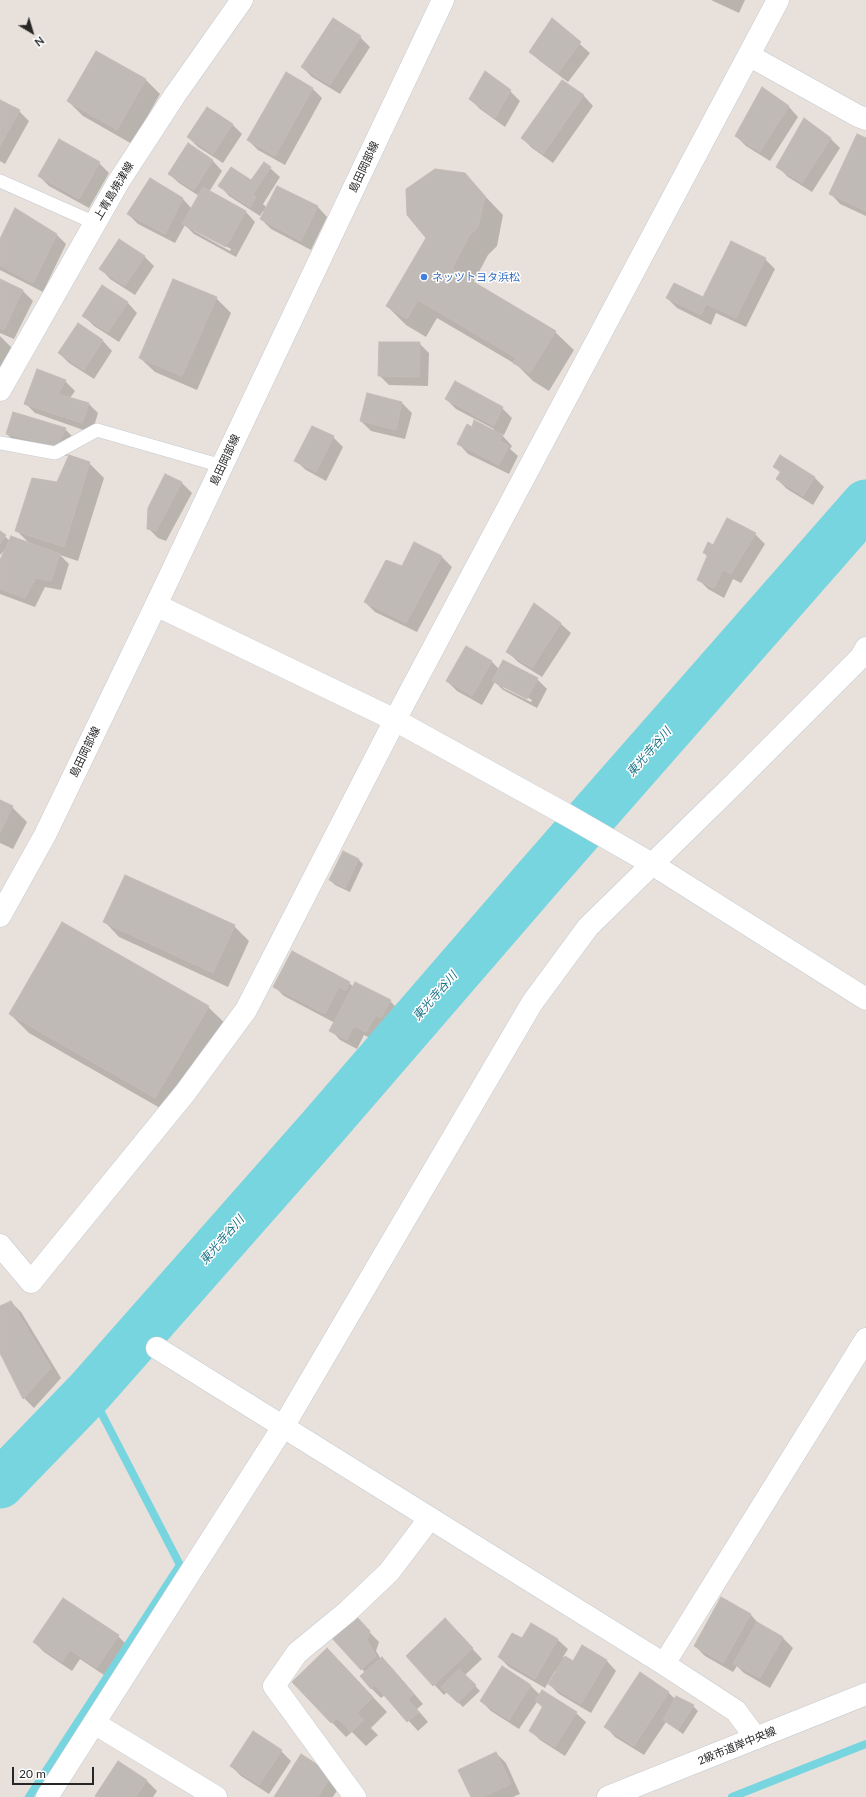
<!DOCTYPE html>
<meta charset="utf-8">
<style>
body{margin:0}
#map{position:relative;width:866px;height:1797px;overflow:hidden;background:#e8e0da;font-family:Lato,sans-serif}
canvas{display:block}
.north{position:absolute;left:12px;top:12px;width:40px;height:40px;-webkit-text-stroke:3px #fff;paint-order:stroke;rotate:142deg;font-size:11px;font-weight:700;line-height:16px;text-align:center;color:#272727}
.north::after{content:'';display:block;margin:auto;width:14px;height:18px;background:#272727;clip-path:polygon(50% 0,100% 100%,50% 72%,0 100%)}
.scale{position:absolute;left:12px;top:1767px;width:82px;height:18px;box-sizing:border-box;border:2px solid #272727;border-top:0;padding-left:5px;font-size:12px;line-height:14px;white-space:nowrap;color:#272727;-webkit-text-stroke:3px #fff;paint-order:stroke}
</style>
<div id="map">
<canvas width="866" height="1797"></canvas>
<div class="north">N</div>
<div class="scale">20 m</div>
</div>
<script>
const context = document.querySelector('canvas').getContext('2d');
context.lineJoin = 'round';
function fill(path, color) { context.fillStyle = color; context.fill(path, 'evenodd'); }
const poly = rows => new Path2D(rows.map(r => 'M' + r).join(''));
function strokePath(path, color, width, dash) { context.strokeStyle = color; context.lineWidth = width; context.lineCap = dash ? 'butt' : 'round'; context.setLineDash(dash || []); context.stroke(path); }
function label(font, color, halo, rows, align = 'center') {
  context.font = font + ' Lato,"Noto Sans JP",sans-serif'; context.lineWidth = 3; context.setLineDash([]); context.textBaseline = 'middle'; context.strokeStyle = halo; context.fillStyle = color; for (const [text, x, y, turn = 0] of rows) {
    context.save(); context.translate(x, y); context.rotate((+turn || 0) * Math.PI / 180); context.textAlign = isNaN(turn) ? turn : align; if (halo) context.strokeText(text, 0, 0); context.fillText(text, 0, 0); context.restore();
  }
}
const shadow = poly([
 [711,0,745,0,739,13],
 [552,20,590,53,568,82,540,61,530,52],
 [360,37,370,47,340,94,312,77,302,67],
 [97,52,146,80,160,94,132,144,83,116,68,101],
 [562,81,584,96,593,106,553,163,532,148,522,138],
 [762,88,789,107,798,117,770,161,746,146,736,136],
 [313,89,322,98,285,165,258,150,248,140],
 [510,91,520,101,505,127,480,109,470,99],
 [0,101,19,111,29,121,5,164,0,161],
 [232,124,242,134,223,163,198,147,188,137],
 [830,138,840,148,812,192,788,177,778,167],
 [866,139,866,216,840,204,831,194],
 [188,145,213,161,222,171,209,192,246,212,255,222,236,257,194,234,185,225,175,243,138,224,128,214,150,179,183,199,192,209,199,196,179,183,169,174],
 [194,229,231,249,230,251,194,231],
 [99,163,109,173,89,208,49,186,39,176],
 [270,168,280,177,263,204,267,208,278,187,318,207,327,217,311,250,271,229,261,219,265,212,263,211,260,216,229,196,220,186,252,182],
 [464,174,503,215,497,246,488,255,473,283,555,332,574,350,549,391,533,381,517,365,437,318,426,337,406,325,387,306],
 [56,234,66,244,43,292,0,270,0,241],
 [144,256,154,266,135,295,110,279,101,269],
 [765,259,775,269,746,327,716,313,711,325,677,308,667,298,704,299],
 [0,280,23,291,33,301,14,339,0,333],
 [103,287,128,303,137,313,119,342,94,326,84,316],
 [216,298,231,313,197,390,155,372,140,358],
 [0,336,12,348,0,374],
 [103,341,112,351,94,379,69,363,59,353],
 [419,343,429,353,428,386,389,385,379,375],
 [65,381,75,391,70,398,89,404,98,413,92,433,35,413,25,403],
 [368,394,402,403,412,413,405,439,371,431,361,421],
 [446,399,502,408,512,418,504,435,500,433,512,446,510,449,518,456,509,474,468,454,459,444,472,428,493,431,494,429,456,409],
 [65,429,75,439,67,456,17,444,7,434],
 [333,437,343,447,326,481,306,470,296,461],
 [89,463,104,478,78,561,60,555,69,564,61,590,45,587,35,607,0,594,0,562,7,548,0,555,0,532,10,541,30,544,17,531,58,483],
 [774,467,814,477,824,487,813,505,787,489,777,479,781,473],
 [166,475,182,483,192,493,166,541,158,538,148,528],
 [755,534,765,544,741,583,733,579,724,598,708,589,698,579,708,557,704,553,713,546],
 [415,543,442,557,452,567,417,632,375,612,365,602,402,568],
 [534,604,561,624,571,633,542,677,518,662,508,652],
 [491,661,499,669,537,679,547,689,537,708,503,690,495,682,482,705,457,691,447,681],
 [503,685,532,700,531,702,503,688],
 [0,801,12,807,27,822,13,849,0,843],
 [358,859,363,864,350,892,335,885,330,880],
 [105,922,234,926,249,941,228,987,119,937],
 [349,983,354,987,390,1001,400,1011,391,1027,386,1024,376,1041,364,1035,357,1049,340,1040,331,1030,335,1023,284,996,274,986],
 [208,1007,227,1025,174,1116,29,1033,10,1014],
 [11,1302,21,1312,61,1378,34,1408,24,1398,0,1350,0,1307],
 [721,1599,751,1615,760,1625,783,1638,793,1648,770,1688,744,1673,737,1666,733,1672,705,1656,695,1646],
 [354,1616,379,1642,376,1651,381,1659,382,1658,392,1668,423,1704,417,1709,428,1722,418,1731,385,1695,381,1698,371,1688,365,1673,362,1669],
 [532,1624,558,1640,568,1649,563,1657,573,1663,607,1661,616,1671,591,1713,559,1694,549,1684,556,1672,555,1671,545,1688,509,1667,499,1657,522,1640],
 [455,1630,482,1659,465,1675,480,1691,463,1707,447,1692,444,1695,407,1656],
 [118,1636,128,1646,107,1677,80,1659,72,1671,44,1652,34,1642],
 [342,1664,387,1712,371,1728,378,1735,366,1746,352,1732,346,1737,293,1682],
 [503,1667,531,1686,540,1695,576,1713,586,1722,565,1756,540,1740,530,1730,543,1708,537,1702,519,1729,491,1711,481,1701],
 [640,1674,669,1693,675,1699,677,1697,693,1706,698,1711,683,1734,666,1722,644,1755,615,1737,606,1727],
 [281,1751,291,1761,269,1794,241,1776,231,1766],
 [496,1753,506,1763,520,1794,513,1797,472,1797],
 [301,1755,341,1784,333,1797,275,1797],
 [118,1763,147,1781,157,1791,153,1797,98,1797]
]);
const stream = poly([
 [29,1797,180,1565,90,1391],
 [732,1797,866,1744]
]);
const river = poly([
 [0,1484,90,1391,321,1129,537,879,866,504]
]);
const building = poly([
 [333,18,361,36,330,85,301,67,333,18],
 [552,18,581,42,558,73,529,52,552,18],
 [96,51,146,79,117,130,67,101,96,51],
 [485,71,511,90,495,118,469,99,485,71],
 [286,72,313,88,275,156,247,140,286,72],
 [562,80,584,95,543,154,521,138,562,80],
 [762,87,789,106,760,152,735,136,762,87],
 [0,100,20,110,0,146,0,100],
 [207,107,233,124,213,154,187,137,207,107],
 [804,118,831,138,802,183,776,167,804,118],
 [857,134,866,138,866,211,829,194,857,134],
 [59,139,100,162,79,199,38,176,59,139],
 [188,143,213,160,194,190,168,174,188,143],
 [264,162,271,167,253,194,256,197,250,207,218,186,231,167,251,180,264,162],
 [435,169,465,173,485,196,478,227,469,236,452,269,556,331,530,373,513,363,516,358,418,300,407,319,386,306,426,238,407,215,406,189,435,169],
 [150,178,183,198,165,234,127,214,150,178],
 [277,186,318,206,301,241,260,219,277,186],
 [203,187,246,211,226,247,182,224,203,187],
 [15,208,57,234,33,283,0,266,0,239,15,208],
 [119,239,145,256,125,286,99,269,119,239],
 [731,241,766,258,736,318,706,304,701,315,666,298,674,283,703,297,731,241],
 [0,279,23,290,4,330,0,328,0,279],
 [173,279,217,297,182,376,139,358,173,279],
 [102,285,128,302,108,332,82,316,102,285],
 [78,323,103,340,84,370,58,353,78,323],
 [379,342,420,342,419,377,378,376,379,342],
 [37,369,66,380,58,394,89,403,82,423,24,404,37,369],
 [455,381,503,407,494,426,445,399,455,381],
 [367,393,402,402,396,430,360,421,367,393],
 [13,412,66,428,57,446,6,434,13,412],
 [474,420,503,435,500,441,509,446,499,465,457,444,467,424,472,427,474,420],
 [312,426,334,436,316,472,294,461,312,426],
 [69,455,90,462,64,547,15,531,32,478,57,482,69,455],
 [780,455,815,477,803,496,776,479,781,471,773,467,780,455],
 [165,474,182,482,156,531,147,529,148,508,165,474],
 [727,518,756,533,731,574,723,570,714,588,697,580,708,554,703,553,708,542,713,545,727,518],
 [0,531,6,535,0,544,0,531],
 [11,536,60,554,51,581,36,578,25,598,0,589,0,560,11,536],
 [414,542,442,556,406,623,364,602,386,560,402,566,414,542],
 [534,603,561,623,532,668,506,652,534,603],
 [466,646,492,661,472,696,446,681,466,646],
 [503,660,538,678,527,699,492,681,503,660],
 [0,800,13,806,0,833,0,800],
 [343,851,359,859,345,888,329,880,343,851],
 [125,875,235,925,213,973,103,922,125,875],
 [62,922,209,1006,155,1098,9,1014,62,922],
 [292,951,350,982,345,991,339,987,325,1014,273,987,292,951],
 [355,982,391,1000,381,1018,376,1015,366,1032,354,1026,347,1040,329,1031,355,982],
 [11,1301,51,1368,23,1399,0,1353,0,1306,11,1301],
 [721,1597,751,1614,723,1663,694,1646,721,1597],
 [63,1598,119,1635,97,1668,70,1650,62,1662,33,1642,63,1598],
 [354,1614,370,1631,367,1640,376,1656,361,1670,331,1637,354,1614],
 [445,1618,473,1648,433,1686,406,1656,445,1618],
 [757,1622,783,1637,760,1678,733,1664,757,1622],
 [531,1623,558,1639,535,1679,498,1657,512,1633,522,1638,531,1623],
 [582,1645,607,1660,581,1704,548,1684,565,1656,573,1661,582,1645],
 [327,1648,373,1697,357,1713,364,1720,351,1732,337,1718,331,1723,292,1682,327,1648],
 [382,1657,414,1694,408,1699,419,1712,407,1722,375,1685,371,1689,360,1676,382,1657],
 [502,1666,531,1685,509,1720,480,1701,502,1666],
 [459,1669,476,1685,458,1703,441,1687,459,1669],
 [640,1672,669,1692,634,1746,604,1727,640,1672],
 [542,1690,577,1712,555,1747,529,1731,543,1706,535,1701,542,1690],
 [676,1696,694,1705,678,1730,663,1720,676,1696],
 [253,1731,282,1750,259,1785,230,1766,253,1731],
 [496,1752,511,1784,483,1797,471,1797,458,1770,496,1752],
 [301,1754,332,1774,318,1797,274,1797,301,1754],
 [118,1761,147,1780,136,1797,97,1797,95,1796,118,1761]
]);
const service = poly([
 [0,181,95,223],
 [0,443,55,453,97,430,222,466]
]);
const minor = poly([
 [750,56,858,116,866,119],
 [156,605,395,720,567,815,652,864,866,999],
 [0,1245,31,1282,185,1093,246,1010,395,720,778,0],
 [157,1348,664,1664,736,1711,756,1738],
 [664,1664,866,1339],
 [94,1723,216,1797],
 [47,1797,283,1427,532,1003,588,927,735,783,861,657,866,648],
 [355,1797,274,1686,297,1653,348,1611,389,1572,430,1518]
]);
const tertiary = poly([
 [608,1797,866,1694]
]);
const secondary = poly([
 [0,390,119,181,175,95,242,0],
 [0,916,45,835,156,605,443,0]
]);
const markers = [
 [424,277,4,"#3f7fe0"]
];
const streetNames = [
 ["島田岡部線",364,167,-65],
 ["上青島焼津線",114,191,-59],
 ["島田岡部線",225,460,-65],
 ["島田岡部線",85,752,-64],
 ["2級市道岸中央線",737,1746,-22]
];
const shopNames = [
 ["ネッツトヨタ浜松",432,277]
];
const waterNames = [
 ["東光寺谷川",649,752,-49],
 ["東光寺谷川",435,996,-49],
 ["東光寺谷川",222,1240,-49]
];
fill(shadow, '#0003');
strokePath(stream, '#77d5e0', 8);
strokePath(river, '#77d5e0', 49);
fill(building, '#c0bab7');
strokePath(building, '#c3bbb4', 1);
strokePath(service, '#c5cbd3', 14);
strokePath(minor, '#c5cbd3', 23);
strokePath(tertiary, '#c5cbd3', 23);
strokePath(secondary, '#c5cbd3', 23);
strokePath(service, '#fff', 13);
strokePath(minor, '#fff', 22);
strokePath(tertiary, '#fff', 22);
strokePath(secondary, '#fff', 22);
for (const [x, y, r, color] of markers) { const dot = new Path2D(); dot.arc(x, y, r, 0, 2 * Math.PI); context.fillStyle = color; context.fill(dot); strokePath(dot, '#fff', 1.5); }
label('11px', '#272727', '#fff', streetNames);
label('11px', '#366cbe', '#fff', shopNames, 'left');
label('italic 12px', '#1b7387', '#fff', waterNames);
</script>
